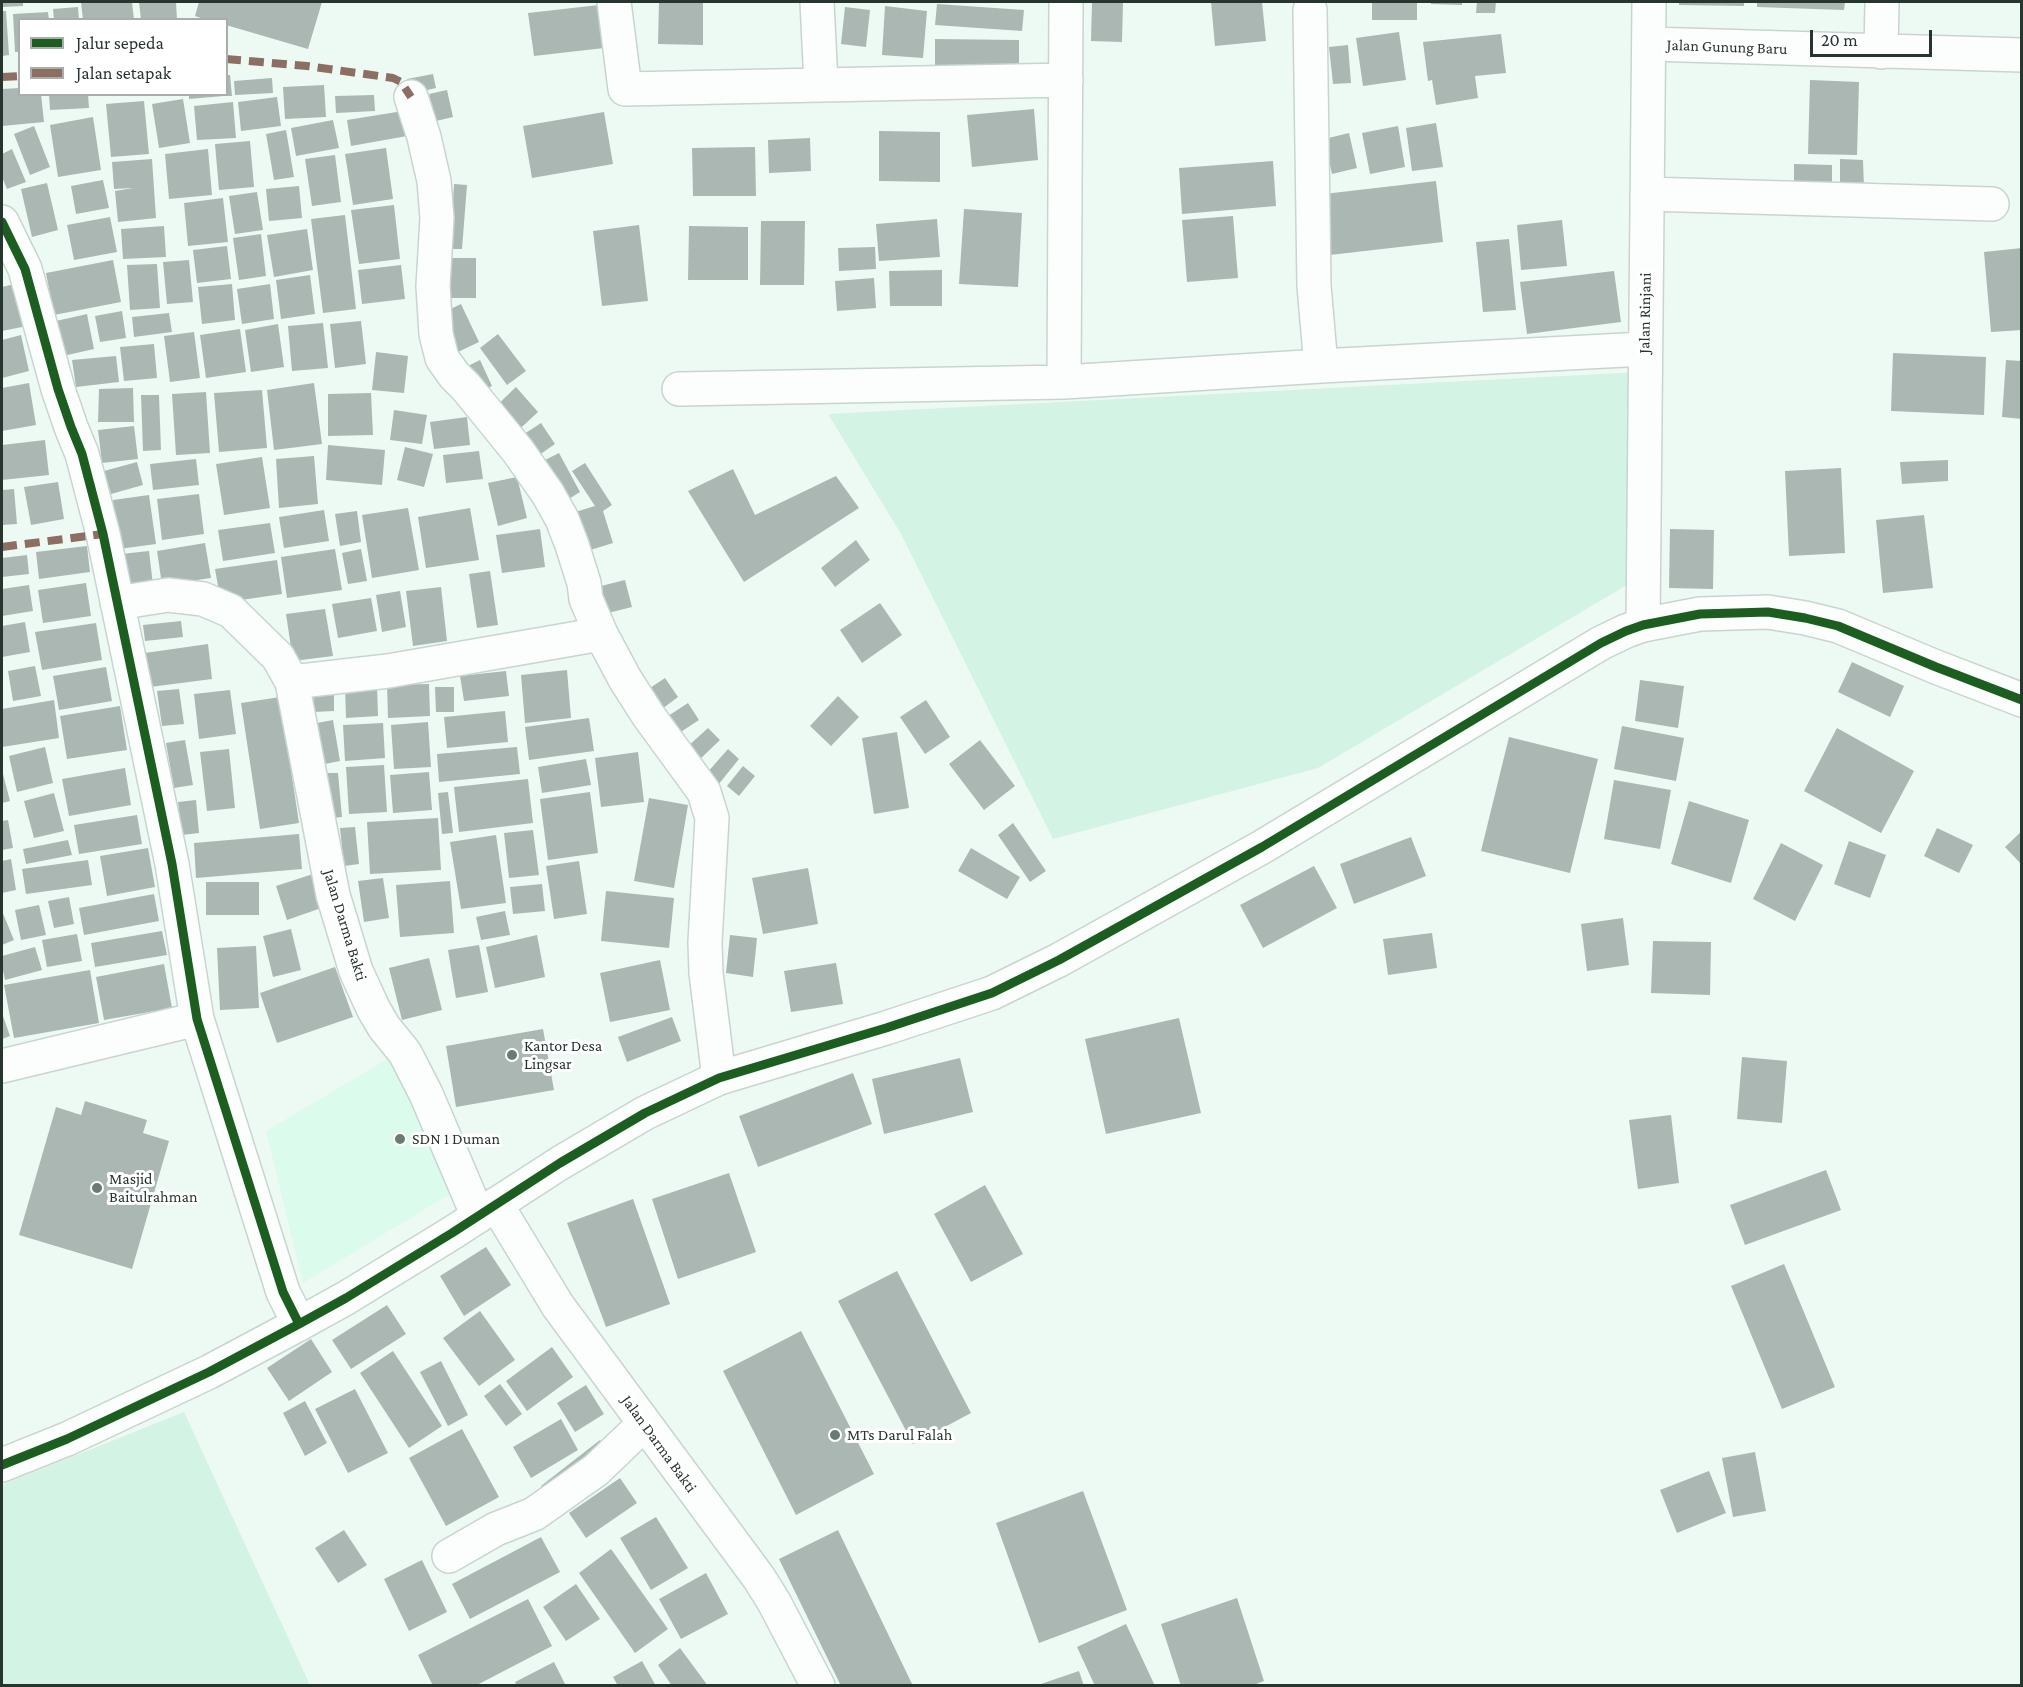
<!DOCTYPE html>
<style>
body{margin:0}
#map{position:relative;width:2023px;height:1687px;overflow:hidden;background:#edfaf4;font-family:"Crimson Pro",serif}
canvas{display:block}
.frame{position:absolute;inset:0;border:3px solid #27352f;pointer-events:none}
.legend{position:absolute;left:18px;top:18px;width:210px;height:78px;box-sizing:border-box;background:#fff;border:2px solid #a9aeac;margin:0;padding:8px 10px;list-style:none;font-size:18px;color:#27352f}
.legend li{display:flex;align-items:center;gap:12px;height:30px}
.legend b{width:30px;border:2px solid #a9aeac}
.scale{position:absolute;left:1810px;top:30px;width:122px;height:27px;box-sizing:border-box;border:3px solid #27352f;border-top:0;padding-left:8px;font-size:18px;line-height:21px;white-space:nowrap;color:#27352f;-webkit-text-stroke:4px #fff;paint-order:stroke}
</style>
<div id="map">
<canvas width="2023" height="1687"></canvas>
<div class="frame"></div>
<ul class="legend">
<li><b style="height:8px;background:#1b5e20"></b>Jalur sepeda</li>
<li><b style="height:8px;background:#8d6e63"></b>Jalan setapak</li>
</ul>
<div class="scale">20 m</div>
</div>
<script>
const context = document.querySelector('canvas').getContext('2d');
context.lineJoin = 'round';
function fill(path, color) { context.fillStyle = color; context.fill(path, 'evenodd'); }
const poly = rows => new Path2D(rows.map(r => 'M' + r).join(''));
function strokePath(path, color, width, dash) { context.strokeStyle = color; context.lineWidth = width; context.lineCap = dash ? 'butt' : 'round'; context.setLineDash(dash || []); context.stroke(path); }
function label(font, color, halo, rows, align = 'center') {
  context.font = font + ' "Crimson Pro",serif'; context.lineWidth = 6; context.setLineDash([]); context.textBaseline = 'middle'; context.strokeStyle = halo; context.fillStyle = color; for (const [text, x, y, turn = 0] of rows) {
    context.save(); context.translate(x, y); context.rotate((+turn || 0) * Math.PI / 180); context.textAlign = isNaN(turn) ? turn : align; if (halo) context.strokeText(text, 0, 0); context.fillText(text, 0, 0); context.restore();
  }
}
const built = poly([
 [401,1051,450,1194,303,1283,266,1131]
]);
const green = poly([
 [1640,372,1627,585,1318,768,1053,839,901,534,828,414],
 [184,1412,310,1685,2,1685,2,1485]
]);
const building = poly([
 [2,2,23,2,23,6,2,7],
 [81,2,132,2,134,20,83,20],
 [139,2,176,2,177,20,141,20],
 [199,2,322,2,308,49,226,25,226,20,207,20,195,16],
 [659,2,703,2,703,45,658,44],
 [1092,2,1123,2,1122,42,1091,41],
 [1211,2,1262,2,1266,41,1215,46],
 [1372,2,1417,2,1417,20,1372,20],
 [1431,2,1462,2,1462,5,1431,4],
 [1477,2,1496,2,1495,13,1476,13],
 [1679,2,1744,2,1744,6,1679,5],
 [1757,2,1845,2,1844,10,1757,7],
 [937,4,1024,10,1022,31,935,25],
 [599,5,604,48,534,56,528,13],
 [885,6,927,11,923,58,882,55],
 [78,7,79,20,54,20,53,9],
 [845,7,870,10,866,47,841,44],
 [2,11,6,11,9,55,2,56],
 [48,12,49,20,20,20,20,52,15,52,13,14],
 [1399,32,1406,80,1363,86,1356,38],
 [1501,34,1506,73,1475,76,1478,98,1436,105,1432,80,1428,81,1423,42],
 [935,39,1019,40,1019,71,935,70],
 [1348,45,1351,83,1333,84,1329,47],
 [433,74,436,88,410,94,407,79],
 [226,75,230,75,232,96,226,96],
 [272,78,273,93,235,95,234,81],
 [1810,80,1859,82,1857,155,1808,154],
 [324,85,326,117,285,119,283,87],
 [20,88,20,94,41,94,44,122,2,126,2,89],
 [447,90,453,117,436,121,429,94],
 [49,94,88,94,89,108,50,110],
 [189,94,224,94,224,96,189,99],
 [374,95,375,111,336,113,335,96],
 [277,97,281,126,241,131,238,102],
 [183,99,190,143,159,148,152,104],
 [144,101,149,154,111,157,106,104],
 [233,102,236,138,197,140,194,106],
 [1034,109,1038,160,972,167,967,115],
 [403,111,407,136,351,146,347,120],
 [604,112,613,164,532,178,523,126],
 [93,117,101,170,58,177,50,125],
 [333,120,339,148,296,156,291,128],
 [1436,123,1443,167,1412,171,1406,128],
 [34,126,50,167,30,175,14,134],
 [1398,126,1405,167,1370,174,1362,133],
 [286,130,294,177,274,180,266,134],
 [879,131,940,132,940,182,879,181],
 [1349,133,1357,168,1332,174,1324,139],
 [810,138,811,171,769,173,768,140],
 [250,141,254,187,219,190,215,144],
 [755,147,756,196,693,196,692,148],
 [386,148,393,199,353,205,345,154],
 [12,149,26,182,7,189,2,177,2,154],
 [208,149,212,195,169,199,165,154],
 [335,155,341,202,312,206,305,159],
 [152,159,156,218,118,222,115,191,133,188,114,189,112,162],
 [1840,159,1863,160,1864,188,1840,188],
 [1273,161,1276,206,1182,214,1179,168],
 [1794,164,1832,165,1832,190,1794,190],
 [103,180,109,208,76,214,71,186],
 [1436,181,1443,242,1330,255,1324,194],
 [47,183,58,230,32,237,21,189],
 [454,184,467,185,462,249,450,249],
 [299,186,302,218,269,221,266,189],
 [257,192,263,230,235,234,229,196],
 [223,198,228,242,188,246,184,203],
 [394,205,400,259,359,264,351,210],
 [964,209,1022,213,1018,287,959,284],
 [345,215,356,309,323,313,311,219],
 [1233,216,1238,278,1187,282,1182,220],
 [110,217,117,252,74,260,67,225],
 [937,219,940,257,879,261,876,224],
 [1562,220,1567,266,1521,270,1517,225],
 [761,221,805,221,804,285,760,285],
 [639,225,648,301,602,306,593,231],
 [164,226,166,257,123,259,121,229],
 [689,226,748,227,748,280,688,280],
 [307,229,313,270,274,277,267,235],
 [261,234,266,276,239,280,233,238],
 [1509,239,1516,310,1483,312,1476,242],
 [227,246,231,279,197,283,193,250],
 [875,247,876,269,839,271,838,248],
 [2022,248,2022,330,1991,332,1984,252],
 [443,258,476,258,476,298,443,298],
 [113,260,121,302,54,315,46,273],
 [189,260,193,302,167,304,163,262],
 [157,264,160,308,130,310,127,265],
 [401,265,405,299,362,304,358,270],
 [942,270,942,306,890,306,889,271],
 [1614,271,1621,322,1527,334,1520,282],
 [310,275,315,314,281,319,276,280],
 [874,278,876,308,837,311,835,281],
 [19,283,27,326,2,331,2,287],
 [232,284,235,320,202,324,198,287],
 [270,284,274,319,242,324,237,289],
 [461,304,479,342,458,352,440,314],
 [122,311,126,338,100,342,95,316],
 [169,313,172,332,134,337,132,317],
 [87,314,94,349,63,356,56,321],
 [361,321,366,364,335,368,330,324],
 [323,323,328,368,292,371,288,326],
 [278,324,284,367,251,372,245,330],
 [240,329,246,372,206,378,200,335],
 [194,332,200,378,170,382,164,336],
 [498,334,526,371,507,385,480,348],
 [21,335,29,371,2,378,2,340],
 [154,344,157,378,124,381,120,347],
 [376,352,408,356,404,393,372,390],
 [1893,353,1986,357,1984,415,1891,411],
 [116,356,119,382,76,387,72,360],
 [480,360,492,386,476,394,464,368],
 [2006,360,2022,361,2022,419,2002,417],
 [29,383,36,425,2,431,2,388],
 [314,383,322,444,274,450,267,390],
 [516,387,538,412,511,437,489,413],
 [133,388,134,422,98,422,99,389],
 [262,390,267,448,219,452,214,393],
 [206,392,210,453,176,455,172,394],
 [371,393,373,435,328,436,328,394],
 [141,395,159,395,161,450,143,451],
 [394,410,427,415,422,444,390,440],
 [467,417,470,445,434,449,430,422],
 [541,423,555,444,529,462,515,440],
 [134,426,138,459,102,463,98,430],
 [45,440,49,475,2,480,2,445],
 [328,445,385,450,382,485,326,480],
 [405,447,433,454,424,487,397,480],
 [479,451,483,479,446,483,443,455],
 [559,453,580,492,567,500,545,460],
 [314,456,318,504,279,508,276,459],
 [262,457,270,508,224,515,216,464],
 [196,459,199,485,153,490,150,464],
 [1948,460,1948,481,1902,484,1900,462],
 [137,462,143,485,111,494,104,471],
 [585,463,612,505,603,511,613,543,584,552,572,513,595,506,572,471],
 [1841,468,1845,553,1789,556,1785,471],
 [733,469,755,515,836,476,859,508,744,582,688,491],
 [517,477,527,518,498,526,488,483],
 [58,482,64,519,31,525,24,487],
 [14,489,17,524,2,525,2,490],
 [199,494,204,534,162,540,157,499],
 [149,495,156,544,119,549,113,500],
 [408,508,419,570,372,578,362,515],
 [470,508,479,560,426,568,418,517],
 [324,510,329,541,284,548,279,517],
 [357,511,361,542,340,546,335,514],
 [1924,515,1933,588,1883,593,1876,520],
 [270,523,275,553,223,561,218,530],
 [540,529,545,567,502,573,496,535],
 [1670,529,1714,530,1713,589,1669,588],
 [856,540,870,560,835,587,821,568],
 [205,543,211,578,162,585,157,551],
 [87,546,90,572,39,579,36,552],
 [335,549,342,590,287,598,281,557],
 [361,549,367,581,348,584,342,553],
 [149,551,153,585,125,588,121,554],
 [27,555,29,574,2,577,2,558],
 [277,560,282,594,221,603,215,569],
 [490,571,498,625,477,628,469,574],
 [625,580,632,607,600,615,593,588],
 [86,583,91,616,43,623,38,590],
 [29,585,33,611,2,616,2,589],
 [441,587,447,641,413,646,406,591],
 [400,591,406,627,382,632,376,595],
 [371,598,377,631,338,638,332,604],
 [880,603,902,635,862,663,840,630],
 [325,609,333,656,293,661,286,614],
 [181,621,183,637,145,641,143,625],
 [25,622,30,652,2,657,2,626],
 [96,623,102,660,42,670,35,632],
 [208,644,212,679,150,687,145,653],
 [1852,662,1904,686,1890,717,1838,692],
 [35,666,41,696,13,701,8,671],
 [106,667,112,701,59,710,53,676],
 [567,670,571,718,525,723,521,675],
 [506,671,509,696,464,701,460,676],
 [665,678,678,697,655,714,641,694],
 [1640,680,1684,686,1678,728,1635,721],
 [313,684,334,684,334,711,314,712],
 [429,684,430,716,388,718,387,685],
 [377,685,378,716,346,718,345,686],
 [435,687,454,687,454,712,436,712],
 [179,689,184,724,162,726,157,691],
 [230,690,236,734,199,739,194,694],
 [838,696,859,717,831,746,810,726],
 [280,697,299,823,260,829,241,703],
 [54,700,59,738,2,747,2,709],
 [926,700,950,737,925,754,900,717],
 [688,703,699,720,673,737,662,720],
 [120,706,127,750,67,759,60,716],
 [505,711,508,742,447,748,444,717],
 [589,718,594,751,529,760,525,727],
 [333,720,340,761,325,764,317,723],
 [428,722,431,767,394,769,391,725],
 [383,723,385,758,345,761,343,725],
 [1622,726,1684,738,1676,781,1614,769],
 [708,728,720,740,698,761,686,748],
 [1837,728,1914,771,1881,833,1804,791],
 [897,732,909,808,874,814,862,738],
 [1509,737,1598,759,1570,873,1481,851],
 [185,740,193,785,174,788,166,743],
 [980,740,1015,786,984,810,949,764],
 [45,747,53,783,17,792,9,756],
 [517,747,520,774,439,782,437,754],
 [229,749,235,808,207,811,200,752],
 [728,749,739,759,718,785,706,774],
 [638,752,644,802,601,807,595,758],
 [586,759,591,785,542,793,538,767],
 [384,765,387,812,349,814,346,767],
 [743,766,755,776,739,796,727,786],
 [125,768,131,805,69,816,62,779],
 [2,770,10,801,2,803],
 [429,772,432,810,393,813,390,775],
 [326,773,338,773,342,817,331,818],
 [528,779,533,823,459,832,454,787],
 [1614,780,1671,790,1660,849,1604,839],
 [448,792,453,833,442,834,438,793],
 [590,792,598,853,548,860,540,799],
 [54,793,64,831,34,838,24,801],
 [649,798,688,805,674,888,634,881],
 [196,800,199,833,182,835,178,802],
 [1689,801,1749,820,1731,883,1671,864],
 [137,815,142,844,79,854,74,825],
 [438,818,441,870,370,874,367,822],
 [8,820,13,848,2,850,2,821],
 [1013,823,1046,871,1030,882,998,835],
 [355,827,359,864,344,866,340,828],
 [1937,828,1973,845,1959,873,1924,856],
 [533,830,539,875,509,878,504,833],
 [2022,831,2022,865,2005,847],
 [299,834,302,869,196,878,194,843],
 [496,835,506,903,461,909,450,842],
 [1411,837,1426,876,1354,904,1340,864],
 [68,840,72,855,26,864,23,849],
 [1849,841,1886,855,1870,898,1834,884],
 [1781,843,1823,865,1795,921,1753,899],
 [148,848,155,887,107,896,100,856],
 [971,848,1020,877,1007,899,958,871],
 [11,859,16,890,2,893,2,861],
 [88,860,92,885,26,894,22,869],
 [579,861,587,914,554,919,546,866],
 [1314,866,1337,908,1263,948,1240,905],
 [808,868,818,924,763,934,752,878],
 [313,874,324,907,287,920,276,886],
 [383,878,389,918,364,922,358,881],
 [450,881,454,933,400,937,396,885],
 [206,882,259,882,259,915,206,915],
 [542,884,545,911,513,914,510,887],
 [606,891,674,898,669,948,601,941],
 [154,894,159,921,84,935,79,908],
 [69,897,74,924,54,928,48,901],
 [39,905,46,935,21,940,15,910],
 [2,911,14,940,2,945],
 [505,911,510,935,481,940,476,917],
 [1623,918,1629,965,1587,971,1581,924],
 [291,929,301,970,273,977,263,936],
 [162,931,167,955,95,967,91,943],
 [1432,933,1437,968,1388,975,1383,939],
 [77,934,82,961,47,967,42,940],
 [537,935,545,977,495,988,486,947],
 [730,935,757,938,753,977,726,973],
 [1653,941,1711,942,1710,995,1651,993],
 [479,945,488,992,456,998,448,950],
 [256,946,259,1008,220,1010,217,948],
 [35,947,42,970,5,980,2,966,2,956],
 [429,958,442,1010,402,1020,389,968],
 [660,960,670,1010,610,1022,600,973],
 [836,963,843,1004,791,1012,784,971],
 [164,964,172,1008,104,1020,96,977],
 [335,967,353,1017,277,1043,260,993],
 [90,970,99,1023,14,1038,4,985],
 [2,1013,10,1036,2,1039],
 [672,1017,681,1041,627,1062,618,1037],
 [1179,1018,1201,1113,1106,1134,1085,1039],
 [543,1029,554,1090,456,1107,446,1046],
 [1742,1057,1787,1061,1782,1123,1737,1119],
 [960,1058,973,1112,884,1134,872,1079],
 [853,1073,872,1124,758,1167,739,1116],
 [85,1101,147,1120,143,1133,169,1141,132,1269,19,1235,56,1107,81,1115],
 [1671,1115,1679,1183,1638,1189,1629,1120],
 [1826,1170,1841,1210,1745,1245,1730,1205],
 [729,1173,756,1252,678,1279,652,1199],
 [985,1185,1023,1254,971,1282,934,1214],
 [633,1199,670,1304,606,1327,567,1223],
 [486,1247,511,1285,464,1316,440,1276],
 [1784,1264,1835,1387,1782,1409,1731,1286],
 [897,1271,971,1413,913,1444,838,1301],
 [387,1305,406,1334,351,1369,332,1340],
 [480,1311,515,1360,479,1386,443,1338],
 [801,1331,874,1474,796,1515,723,1371],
 [311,1339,332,1372,289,1401,267,1368],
 [552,1347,573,1377,527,1411,506,1381],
 [393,1351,442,1426,409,1448,360,1373],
 [441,1361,468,1415,448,1426,420,1372],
 [500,1384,522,1414,506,1426,484,1396],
 [586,1385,604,1414,575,1432,557,1403],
 [355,1389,388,1453,348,1473,315,1409],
 [305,1401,327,1443,305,1456,283,1413],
 [561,1419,578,1450,531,1478,513,1447],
 [462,1429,499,1497,446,1526,409,1458],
 [600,1440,611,1454,552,1499,541,1486],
 [1755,1452,1766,1511,1733,1517,1722,1458],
 [1709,1471,1726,1513,1677,1533,1660,1490],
 [620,1478,637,1503,586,1538,569,1513],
 [1083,1491,1127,1610,1039,1643,996,1523],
 [656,1517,688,1568,651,1590,620,1538],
 [344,1530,367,1565,338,1583,315,1548],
 [838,1530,913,1686,841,1686,779,1559],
 [541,1537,560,1572,470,1619,452,1584],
 [611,1549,668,1629,635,1653,579,1573],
 [422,1560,447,1612,409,1631,384,1579],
 [706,1573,728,1614,681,1639,659,1599],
 [576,1584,600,1619,566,1641,543,1607],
 [1237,1598,1264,1681,1251,1686,1181,1686,1161,1624],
 [528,1599,552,1646,475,1686,433,1686,418,1655],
 [1126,1624,1155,1686,1095,1686,1077,1647],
 [680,1648,708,1686,672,1686,658,1665],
 [642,1661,656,1686,618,1686,613,1677],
 [554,1662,566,1686,517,1686,515,1682],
 [1079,1671,1084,1686,1038,1686,1038,1685]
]);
const minor = poly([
 [614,2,625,89,1066,80],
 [817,2,821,84],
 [1310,10,1314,286,1321,366],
 [1649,44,2022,55],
 [1881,52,1882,2],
 [411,97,424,137,434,181,437,218,433,286,436,334,442,358,454,375,466,387,518,451,548,494,562,519,572,545,584,583,586,599,601,634,625,679,648,715,704,792,712,818,705,942,706,973,719,1078],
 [1647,194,1992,204],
 [2,222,25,269,58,389,71,427,82,454,103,534,172,864,197,1019,283,1292,299,1324],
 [1064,382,1066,2],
 [679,389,1064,382,1321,366,1644,349],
 [117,603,168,595,203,599,231,611,278,657,292,682,388,671,601,634],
 [1643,625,1649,2],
 [292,682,333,895,356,971,374,1010,384,1027,405,1053,426,1094,478,1216],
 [2,1066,197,1019],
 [449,1556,496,1529,534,1514,596,1470,644,1424]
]);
const tertiary = poly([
 [496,1204,558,1306,759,1578,774,1602,818,1686],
 [2,1465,67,1439,209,1372,299,1324,346,1298,452,1233,560,1163,645,1113,719,1078,886,1028,992,993,1059,960,1262,847,1601,643,1626,631,1643,625,1700,614,1768,612,1805,618,1838,626,1936,667,2022,700]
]);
const quiet = poly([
 [226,59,307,66,393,78,401,82,411,97],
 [2,77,20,76],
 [2,547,103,534]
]);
const cycleway = poly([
 [2,222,25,269,58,389,71,427,82,454,103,534,172,864,197,1019,283,1292,299,1324],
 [2,1465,67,1439,209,1372,299,1324,346,1298,452,1233,560,1163,645,1113,719,1078,886,1028,992,993,1059,960,1262,847,1601,643,1626,631,1643,625,1700,614,1768,612,1805,618,1838,626,1936,667,2022,700]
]);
const markers = [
 [512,1055,6,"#6c7a74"],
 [400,1139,6,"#6c7a74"],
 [97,1188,6,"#6c7a74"],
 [835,1435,6,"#6c7a74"]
];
const streetNames = [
 ["Jalan Gunung Baru",1727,47,2],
 ["Jalan Rinjani",1645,313,-89],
 ["Jalan Darma Bakti",345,925,73],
 ["Jalan Darma Bakti",659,1444,54]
];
const poiNames = [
 ["Kantor Desa",524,1046],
 ["Lingsar",524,1064],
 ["SDN 1 Duman",412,1139],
 ["Masjid",109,1179],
 ["Baitulrahman",109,1197],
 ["MTs Darul Falah",847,1435]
];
fill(built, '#dbfbed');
fill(green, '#d3f3e5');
fill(building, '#abb7b2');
strokePath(minor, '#c8d5cf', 36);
strokePath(tertiary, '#c8d5cf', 36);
strokePath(minor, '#fcfefd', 33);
strokePath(tertiary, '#fcfefd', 33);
strokePath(quiet, '#8d6e63', 8, [15, 8]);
strokePath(cycleway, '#1b5e20', 9);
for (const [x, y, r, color] of markers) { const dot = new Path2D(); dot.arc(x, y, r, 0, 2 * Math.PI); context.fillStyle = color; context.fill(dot); strokePath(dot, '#fff', 2); }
label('16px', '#27352f', '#fff', streetNames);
label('16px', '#27352f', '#fff', poiNames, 'left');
</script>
